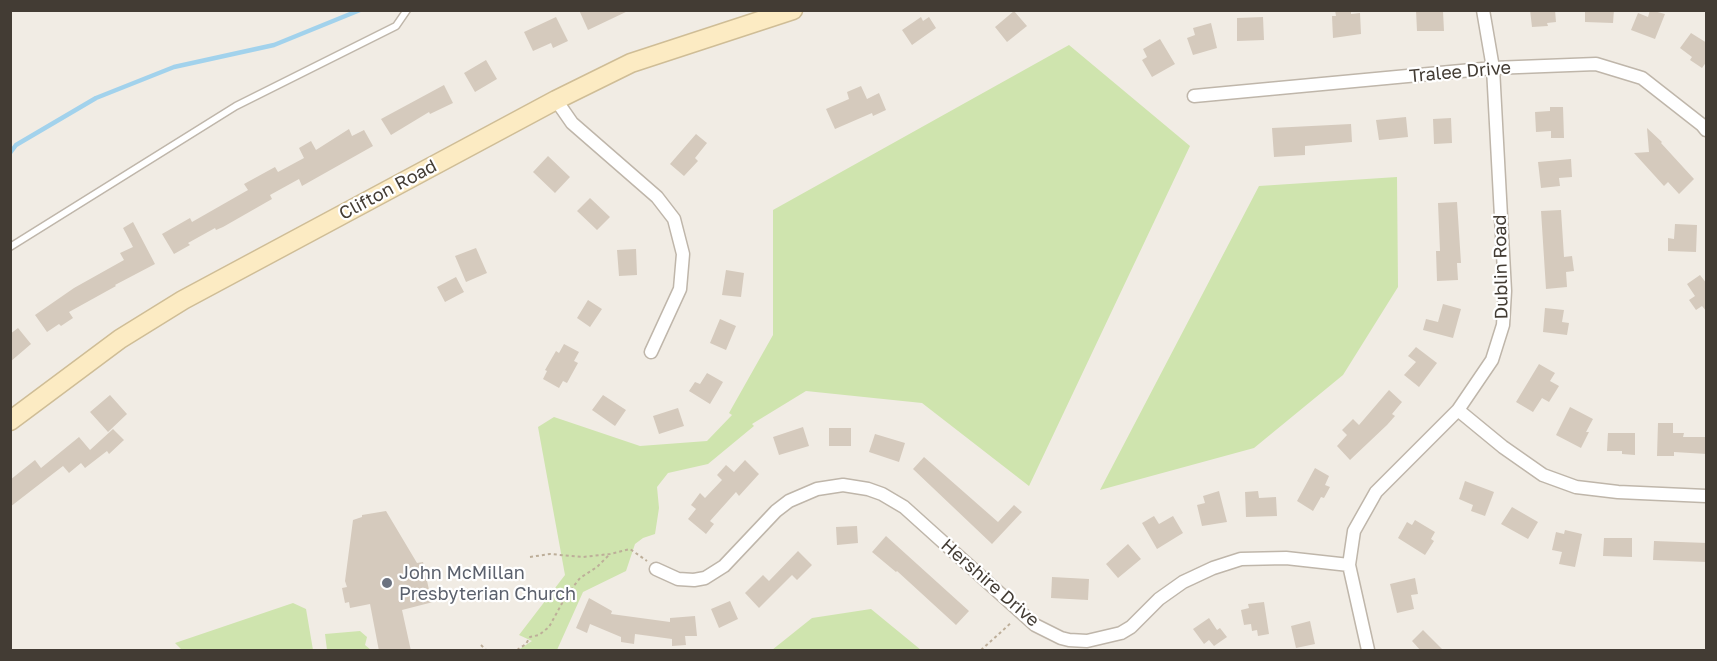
<!DOCTYPE html>
<style>
body{margin:0}
#map{position:relative;width:1717px;height:661px;overflow:hidden;background:#f1ece4;font-family:"Golos Text",sans-serif}
canvas{display:block}
.frame{position:absolute;inset:0;border:12px solid #433c34;pointer-events:none}
</style>
<div id="map">
<canvas width="1717" height="661"></canvas>
<div class="frame"></div>
</div>
<script>
const context = document.querySelector('canvas').getContext('2d');
context.lineJoin = 'round';
function fill(path, color) { context.fillStyle = color; context.fill(path, 'evenodd'); }
const poly = rows => new Path2D(rows.map(r => 'M' + r).join(''));
function strokePath(path, color, width, dash) { context.strokeStyle = color; context.lineWidth = width; context.lineCap = dash ? 'butt' : 'round'; context.setLineDash(dash || []); context.stroke(path); }
function label(font, color, halo, rows, align = 'center') {
  context.font = font + ' "Golos Text",sans-serif'; context.lineWidth = 4.5; context.setLineDash([]); context.textBaseline = 'middle'; context.strokeStyle = halo; context.fillStyle = color; for (const [text, x, y, turn = 0] of rows) {
    context.save(); context.translate(x, y); context.rotate((+turn || 0) * Math.PI / 180); context.textAlign = isNaN(turn) ? turn : align; if (halo) context.strokeText(text, 0, 0); context.fillText(text, 0, 0); context.restore();
  }
}
const green = poly([
 [1069,45,1190,146,1029,486,922,403,806,391,752,424,754,426,708,464,668,473,657,487,659,508,655,534,643,538,635,544,626,571,583,592,557,650,518,650,532,641,519,635,565,575,538,427,554,417,640,446,707,441,732,415,729,413,773,335,773,210],
 [1397,177,1398,287,1343,375,1254,448,1100,490,1259,186],
 [293,603,306,609,313,650,182,650,175,643],
 [871,609,921,650,772,650,812,618],
 [360,631,367,637,365,645,371,650,327,650,325,634]
]);
const stream = poly([
 [10,153,16,145,96,98,174,67,274,45,360,10]
]);
const building = poly([
 [579,10,630,10,588,30],
 [1335,10,1351,10,1351,14,1360,13,1361,34,1333,38,1332,16,1336,16],
 [1416,10,1443,11,1444,31,1417,31],
 [1530,10,1555,10,1556,22,1547,23,1548,26,1532,27],
 [1585,10,1614,10,1613,23,1585,22],
 [1650,10,1665,14,1655,39,1631,30,1638,13,1648,17],
 [1014,11,1027,26,1007,42,995,27],
 [556,17,568,41,553,48,551,43,533,51,524,32],
 [921,17,923,21,929,17,936,28,912,45,902,30],
 [1263,17,1264,40,1237,41,1237,18],
 [1211,23,1217,48,1193,55,1187,38,1195,35,1193,28],
 [1691,33,1707,43,1707,61,1702,68,1690,60,1692,57,1680,48],
 [1160,39,1175,64,1152,77,1142,60,1147,57,1143,49],
 [486,60,497,79,475,92,464,73],
 [444,85,453,103,430,114,429,112,391,135,381,119],
 [861,86,867,99,879,93,886,110,873,116,872,113,835,129,826,109,849,99,847,92],
 [1550,107,1563,107,1564,138,1551,138,1551,131,1536,132,1535,112,1550,111],
 [1406,117,1408,137,1379,140,1376,120],
 [1451,118,1452,143,1434,144,1433,119],
 [1351,124,1352,142,1305,146,1305,155,1274,157,1272,128],
 [1647,128,1662,142,1661,143,1694,179,1679,194,1668,182,1664,186,1634,153,1649,152],
 [349,129,352,136,364,130,373,146,302,186,299,179,270,195,272,199,223,227,216,230,215,228,188,243,190,245,174,254,162,234,190,218,192,222,248,190,244,184,275,167,278,172,304,158,299,148,311,141,316,150],
 [696,134,707,143,695,158,698,161,684,176,670,164],
 [548,156,570,177,555,193,533,172],
 [1571,159,1572,177,1559,178,1560,186,1541,188,1538,162],
 [590,198,610,217,597,230,577,211],
 [1457,202,1461,263,1457,263,1458,280,1437,281,1436,251,1440,251,1438,203],
 [1561,210,1564,257,1572,256,1574,271,1566,272,1567,287,1546,289,1541,211],
 [133,222,155,264,115,285,116,286,69,312,73,318,61,326,59,324,47,332,35,315,74,288,124,260,120,253,133,247,123,228],
 [1675,224,1697,225,1696,252,1668,251,1668,238,1674,239],
 [476,248,487,273,466,282,455,256],
 [636,249,637,275,619,276,617,250],
 [726,270,744,273,741,297,722,295],
 [1700,275,1707,284,1707,312,1702,306,1696,310,1689,300,1695,296,1687,284],
 [456,277,464,292,445,302,437,287],
 [588,300,602,309,590,327,577,318],
 [1443,304,1461,309,1453,338,1423,330,1426,319,1438,322],
 [1545,308,1564,310,1562,322,1569,323,1567,335,1543,332],
 [720,319,736,326,726,350,710,343],
 [18,328,31,344,10,362,10,334],
 [564,344,579,352,574,361,578,363,567,383,563,381,559,388,543,379,547,371,545,370,556,351,559,353],
 [1416,347,1437,363,1419,387,1404,375,1416,362,1408,356],
 [1539,364,1555,373,1550,381,1559,386,1549,402,1542,398,1533,412,1516,402],
 [707,373,723,382,710,404,689,391,695,382,700,384],
 [1389,390,1402,402,1392,414,1395,416,1387,425,1350,460,1337,446,1347,435,1342,430,1353,419,1359,425],
 [110,395,127,414,108,432,90,412],
 [603,395,626,410,615,426,592,410],
 [1570,407,1593,419,1586,432,1589,432,1581,448,1556,435],
 [678,408,684,426,659,434,653,416],
 [1658,423,1673,423,1673,433,1684,433,1683,437,1707,437,1707,454,1674,452,1674,456,1657,456],
 [803,427,809,446,779,455,773,437],
 [829,428,851,428,851,446,829,446],
 [113,429,124,440,109,454,107,451,85,468,81,463,69,473,63,466,10,507,10,480,35,460,41,468,79,437,90,450],
 [1608,433,1635,433,1635,455,1622,454,1622,451,1607,451],
 [875,434,905,443,899,462,869,452],
 [924,457,998,522,1014,505,1022,512,992,544,913,469],
 [745,460,759,474,739,496,736,492,710,521,714,524,706,534,688,519,696,509,691,505,700,493,705,498,722,480,717,475,726,465,734,472],
 [1315,468,1329,476,1325,485,1330,487,1324,498,1321,497,1313,511,1297,501],
 [1465,481,1494,492,1485,516,1471,511,1473,505,1459,499],
 [1219,491,1227,522,1202,526,1197,505,1205,503,1203,496],
 [1258,491,1259,498,1276,497,1277,516,1246,517,1245,492],
 [1512,507,1538,522,1528,539,1501,524],
 [386,511,417,563,423,562,429,590,434,589,437,601,402,610,411,651,379,651,370,604,350,608,349,602,345,603,342,588,347,587,345,581,353,520,362,517,362,515],
 [1154,516,1159,524,1173,516,1183,533,1157,549,1142,523],
 [1415,520,1435,532,1431,539,1434,541,1425,555,1398,538,1407,522,1412,525],
 [857,526,858,543,837,545,836,527],
 [1565,530,1582,534,1575,567,1559,564,1562,552,1552,550,1556,532,1564,534],
 [886,536,969,611,956,625,897,571,896,572,872,552],
 [1604,538,1632,538,1632,557,1603,556],
 [1654,541,1707,543,1707,562,1653,560],
 [1128,544,1141,559,1118,578,1106,564],
 [798,551,812,565,797,580,792,575,759,608,745,593,763,575,769,581],
 [1052,577,1089,579,1088,600,1051,598],
 [1415,578,1418,594,1411,595,1414,609,1397,613,1390,584],
 [589,598,612,611,611,614,670,622,670,618,695,616,697,636,685,636,686,645,672,646,672,639,635,634,634,644,621,642,621,637,590,624,587,633,576,628],
 [730,601,738,619,719,628,711,609],
 [1264,602,1269,634,1258,636,1257,630,1252,631,1251,624,1244,625,1241,610,1249,608,1248,604],
 [1209,618,1217,630,1220,628,1227,637,1214,646,1209,640,1204,644,1193,629],
 [1310,621,1315,644,1296,648,1291,626],
 [1423,630,1444,651,1421,651,1412,641]
]);
const path = poly([
 [530,557,550,554,583,557,610,554,630,549,647,561],
 [481,645,486,650],
 [517,650,526,644,530,637,539,635,549,627,566,596,580,578,597,567,610,554],
 [981,650,1012,622]
]);
const service = poly([
 [10,247,236,106,396,26,407,10]
]);
const minor = poly([
 [1194,96,1493,68,1596,64,1642,78,1702,125,1706,130],
 [556,100,572,123,657,197,674,219,683,254,680,289,651,352],
 [1458,410,1503,447,1543,475,1576,487,1618,492,1706,496],
 [656,569,678,579,694,580,705,578,724,566,776,511,789,501,817,489,843,485,868,489,882,494,904,507,1035,625,1061,638,1069,640,1087,641,1121,633,1131,627,1159,599,1183,582,1213,568,1241,559,1286,558,1349,565],
 [1368,650,1349,565,1354,531,1376,492,1458,410,1492,360,1503,325,1505,291,1493,68,1483,10]
]);
const secondary = poly([
 [10,421,120,339,183,300,556,100,631,63,793,10]
]);
const markers = [
 [387,583,6,"#6b7280"]
];
const streetNames = [
 ["Tralee Drive",1460,72,-5],
 ["Clifton Road",388,190,-28],
 ["Dublin Road",1501,267,-91],
 ["Hershire Drive",990,583,41]
];
const worshipNames = [
 ["John McMillan",399,573],
 ["Presbyterian Church",399,594]
];
fill(green, '#cfe4ae');
strokePath(stream, '#a2d2ec', 4.5);
fill(building, '#d5cabd');
strokePath(service, '#bfb6aa', 9);
strokePath(minor, '#bfb6aa', 15);
strokePath(secondary, '#cfbd96', 21);
strokePath(path, '#bdae99', 2, [3, 3]);
strokePath(service, '#fff', 6);
strokePath(minor, '#fff', 12);
strokePath(secondary, '#fcebc3', 18);
for (const [x, y, r, color] of markers) { const dot = new Path2D(); dot.arc(x, y, r, 0, 2 * Math.PI); context.fillStyle = color; context.fill(dot); strokePath(dot, '#fff', 2); }
label('18px', '#433c34', '#fff', streetNames);
label('18px', '#5b616d', '#fff', worshipNames, 'left');
</script>
